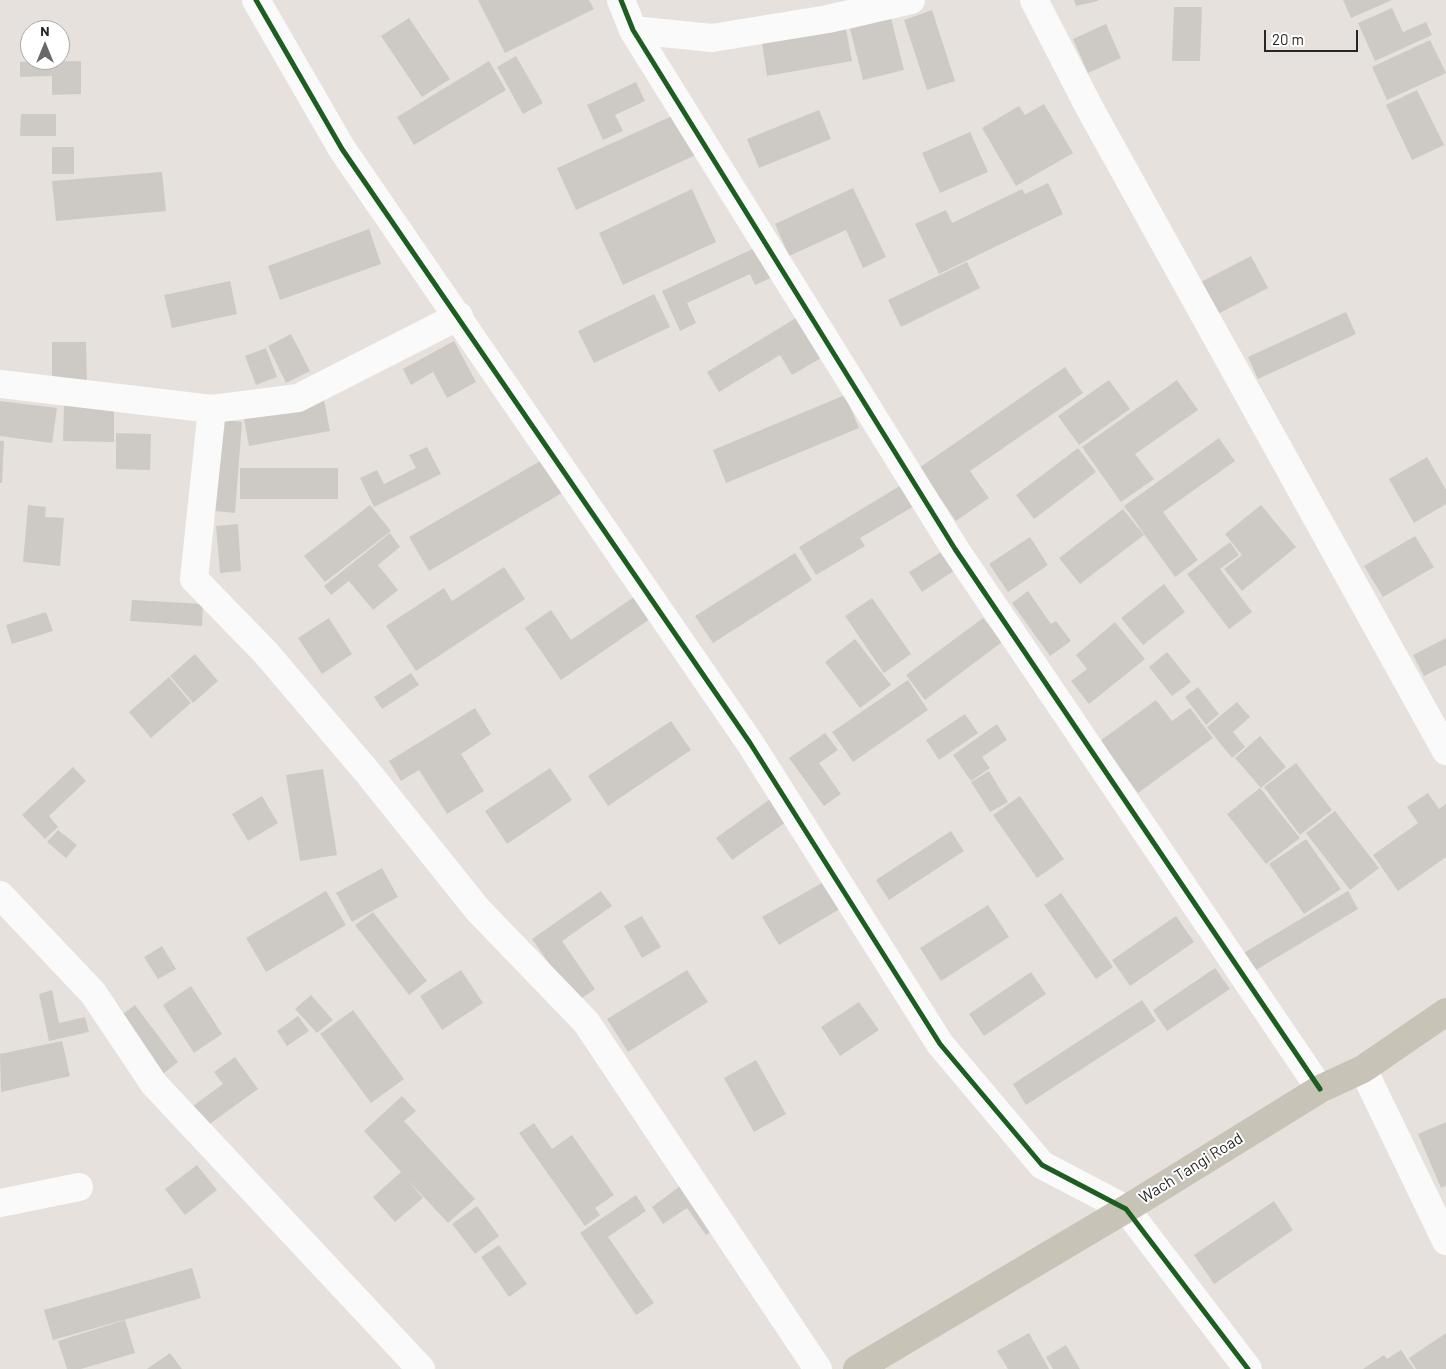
<!DOCTYPE html>
<style>
body{margin:0}
#map{position:relative;width:1446px;height:1369px;overflow:hidden;background:#e6e1dc;font-family:Barlow,sans-serif}
canvas{display:block}
.north{position:absolute;left:20px;top:20px;width:50px;height:50px;box-sizing:border-box;background:#fff;border:1px solid #a9a9a9;border-radius:50%;rotate:0deg;font-size:14px;font-weight:700;line-height:20px;text-align:center;color:#272727}
.north::after{content:'';display:block;margin:auto;width:18px;height:22px;background:#6a6866;clip-path:polygon(50% 0,100% 100%,50% 72%,0 100%)}
.scale{position:absolute;left:1264px;top:30px;width:94px;height:22px;box-sizing:border-box;border:2px solid #272727;border-top:0;padding-left:6px;font-size:15px;line-height:18px;white-space:nowrap;color:#272727;-webkit-text-stroke:4px #fff;paint-order:stroke}
</style>
<div id="map">
<canvas width="1446" height="1369"></canvas>
<div class="north">N</div>
<div class="scale">20 m</div>
</div>
<script>
const context = document.querySelector('canvas').getContext('2d');
context.lineJoin = 'round';
function fill(path, color) { context.fillStyle = color; context.fill(path, 'evenodd'); }
const poly = rows => new Path2D(rows.map(r => 'M' + r).join(''));
function strokePath(path, color, width, dash) { context.strokeStyle = color; context.lineWidth = width; context.lineCap = dash ? 'butt' : 'round'; context.setLineDash(dash || []); context.stroke(path); }
function label(font, color, halo, rows, align = 'center') {
  context.font = font + ' Barlow,sans-serif'; context.lineWidth = 4; context.setLineDash([]); context.textBaseline = 'middle'; context.strokeStyle = halo; context.fillStyle = color; for (const [text, x, y, turn = 0] of rows) {
    context.save(); context.translate(x, y); context.rotate((+turn || 0) * Math.PI / 180); context.textAlign = isNaN(turn) ? turn : align; if (halo) context.strokeText(text, 0, 0); context.fillText(text, 0, 0); context.restore();
  }
}
const building = poly([
 [478,0,589,0,594,9,505,53],
 [1074,0,1098,0,1098,1,1076,6],
 [1343,0,1392,0,1351,18],
 [1174,7,1202,7,1200,61,1172,61],
 [1392,8,1403,32,1426,22,1432,35,1375,61,1358,23],
 [932,10,955,81,927,90,904,20],
 [409,18,450,79,422,97,381,36],
 [891,18,904,70,863,80,850,29],
 [1106,24,1121,58,1088,73,1073,39],
 [846,29,852,61,767,76,762,43],
 [1430,40,1446,73,1387,100,1372,67],
 [516,56,543,103,523,114,497,67],
 [81,61,81,94,52,95,52,76,20,77,20,62],
 [489,61,506,90,414,145,397,117],
 [636,82,645,101,615,115,623,131,603,140,587,105],
 [1417,90,1444,145,1412,160,1386,105],
 [1044,104,1073,153,1016,186,982,128,1019,106,1025,115],
 [819,110,831,139,759,168,747,139],
 [681,112,700,153,576,210,557,168],
 [21,114,56,114,56,136,20,136],
 [970,132,988,172,940,193,922,153],
 [52,147,74,147,74,174,52,174],
 [162,172,166,211,56,221,52,181],
 [1048,183,1063,214,939,274,915,224,946,210,952,223,1022,189,1025,194],
 [853,188,886,257,863,268,846,230,789,256,775,224],
 [692,189,716,242,623,285,599,233],
 [369,229,381,264,280,300,268,266],
 [757,247,771,278,755,285,750,274,687,303,696,323,680,331,662,291],
 [1251,256,1268,288,1214,316,1197,284],
 [967,262,980,288,901,327,888,300],
 [230,281,237,314,172,328,164,295],
 [654,294,670,327,594,363,578,331],
 [1346,312,1356,334,1258,379,1248,357],
 [796,318,821,358,792,375,780,355,719,392,707,372],
 [291,334,310,371,286,383,268,346],
 [454,341,476,382,447,398,433,372,411,385,403,369],
 [52,342,86,342,87,385,52,385],
 [266,348,277,377,256,385,245,356],
 [1065,367,1083,393,970,471,989,498,956,521,919,468],
 [1109,380,1130,409,1079,445,1058,416],
 [1177,380,1198,410,1135,454,1154,479,1121,502,1082,447],
 [845,395,859,428,726,483,713,450],
 [324,400,330,431,249,446,243,414],
 [0,401,57,408,52,443,0,436],
 [64,405,114,406,114,442,63,441],
 [222,419,242,422,235,513,215,511],
 [116,433,151,434,150,470,116,469],
 [1219,438,1235,461,1163,512,1198,560,1175,577,1124,506],
 [0,441,4,441,2,483,0,483],
 [427,447,441,474,374,507,360,478,377,470,384,484,416,468,409,455],
 [1078,448,1096,472,1034,519,1016,495],
 [1427,457,1446,490,1446,504,1414,523,1389,479],
 [542,460,562,493,429,571,409,537],
 [240,468,338,468,338,499,240,499],
 [903,484,916,505,860,538,865,546,816,575,799,547],
 [28,505,46,507,45,517,64,518,60,566,23,562],
 [370,505,391,531,325,582,304,556],
 [1261,505,1296,547,1242,591,1224,569,1242,555,1225,534],
 [1123,509,1144,535,1080,584,1059,558],
 [238,524,241,571,220,573,216,526],
 [390,533,400,547,378,565,398,590,373,610,349,581,331,595,324,586],
 [1415,536,1434,567,1383,597,1364,566],
 [1030,537,1048,565,1008,592,989,564],
 [1230,542,1239,555,1220,569,1252,612,1229,629,1187,574],
 [946,549,958,568,922,592,909,572],
 [795,553,812,580,713,643,695,616],
 [504,567,525,599,416,671,386,626,444,588,452,601],
 [1164,584,1185,612,1143,645,1121,618],
 [1028,591,1051,624,1056,621,1071,641,1050,656,1012,603],
 [634,597,650,619,561,680,525,628,551,610,571,640],
 [872,598,911,654,884,673,845,616],
 [132,600,203,604,202,626,130,621],
 [46,612,53,631,12,644,6,625],
 [329,618,352,654,322,674,298,638],
 [983,618,1002,642,925,700,906,675],
 [1115,622,1145,659,1089,704,1071,681,1087,669,1076,655],
 [1446,638,1446,665,1424,676,1413,655],
 [855,639,891,685,860,708,825,662],
 [1167,652,1191,682,1172,696,1149,667],
 [195,654,218,681,193,703,170,676],
 [411,673,419,685,382,709,374,697],
 [169,677,191,703,151,738,129,712],
 [908,680,928,710,853,762,832,732],
 [1198,687,1219,714,1206,725,1185,697],
 [1156,700,1172,721,1190,708,1213,738,1138,793,1100,741],
 [1237,702,1250,717,1233,732,1245,747,1232,758,1207,727],
 [475,708,491,734,461,754,484,791,447,814,419,770,401,781,389,761],
 [965,714,978,733,939,760,926,740],
 [671,721,691,750,608,806,588,776],
 [997,724,1007,740,982,757,990,768,971,781,953,755],
 [825,733,838,750,819,763,841,794,824,806,789,758],
 [1260,736,1286,767,1261,788,1235,758],
 [1296,763,1332,810,1300,835,1264,787],
 [73,767,86,781,49,816,58,827,45,839,22,815],
 [550,768,572,800,507,844,485,811],
 [323,769,337,855,300,861,286,775],
 [989,771,1008,802,990,812,971,782],
 [1260,788,1300,838,1266,864,1227,814],
 [1428,793,1439,809,1446,804,1446,857,1398,891,1373,855,1418,823,1407,807],
 [262,796,278,823,248,841,232,814],
 [1020,796,1064,859,1037,878,993,815],
 [773,797,789,820,732,860,716,838],
 [1335,811,1379,868,1350,890,1306,833],
 [58,830,77,845,66,858,47,842],
 [951,831,964,851,889,900,876,880],
 [1306,839,1341,889,1304,914,1269,864],
 [382,868,398,897,352,922,336,893],
 [827,880,843,907,779,945,762,917],
 [326,891,346,925,266,972,246,938],
 [601,891,612,906,562,941,595,989,576,1002,532,939],
 [1348,891,1358,909,1251,973,1240,955],
 [1061,893,1113,967,1096,979,1044,905],
 [988,905,1009,937,941,981,920,948],
 [373,912,427,981,409,995,355,925],
 [642,916,661,947,642,958,624,926],
 [1176,916,1194,942,1130,986,1112,960],
 [162,946,176,969,158,979,144,957],
 [1215,968,1230,989,1167,1031,1153,1010],
 [461,970,483,1003,442,1030,420,996],
 [687,970,708,1002,628,1052,607,1019],
 [1031,972,1046,994,984,1036,969,1014],
 [191,986,222,1034,194,1053,163,1005],
 [52,990,59,1023,85,1017,89,1032,49,1041,39,994],
 [311,995,333,1020,317,1033,295,1009],
 [1142,1000,1156,1021,1026,1105,1013,1084],
 [859,1002,879,1030,840,1056,821,1027],
 [135,1005,178,1062,159,1077,116,1019],
 [353,1010,404,1079,371,1103,320,1034],
 [298,1016,309,1031,287,1046,277,1031],
 [62,1041,70,1076,1,1092,0,1054],
 [235,1057,258,1089,207,1126,193,1106,223,1084,214,1072],
 [756,1060,786,1114,754,1132,724,1078],
 [402,1096,416,1111,404,1121,475,1199,448,1223,407,1179,423,1198,395,1222,373,1197,401,1172,364,1131],
 [1446,1122,1446,1186,1441,1188,1418,1134],
 [534,1123,552,1149,572,1135,614,1195,595,1208,600,1215,585,1226,519,1133],
 [197,1165,217,1190,185,1215,165,1189],
 [687,1181,719,1226,706,1235,687,1208,663,1224,652,1207],
 [636,1195,646,1211,608,1237,654,1303,636,1315,580,1233],
 [1274,1201,1293,1230,1214,1284,1194,1255],
 [477,1206,499,1236,475,1254,452,1224],
 [499,1245,527,1284,509,1297,481,1257],
 [192,1268,201,1298,53,1340,44,1310],
 [125,1320,135,1353,81,1369,67,1369,58,1341],
 [1029,1333,1049,1369,1008,1369,997,1351],
 [1446,1333,1446,1369,1416,1369,1409,1358],
 [1066,1345,1080,1369,1053,1369,1046,1357],
 [1401,1350,1414,1369,1363,1369,1384,1355,1387,1359],
 [170,1353,182,1369,147,1369]
]);
const minor = poly([
 [256,0,342,149,750,743,940,1044,1042,1165,1126,1209,1248,1369],
 [621,0,633,30,955,549,1320,1089],
 [1034,0,1089,107,1446,751],
 [633,30,712,38,828,19,911,0],
 [0,384,212,409,298,398,459,316],
 [212,409,194,579,266,653,368,773,478,910,586,1022,818,1369],
 [0,895,93,993,154,1084,421,1369],
 [1363,1069,1446,1241],
 [0,1203,79,1187]
]);
const major = poly([
 [857,1369,1126,1209,1320,1089,1363,1069,1446,1012]
]);
const cycleway = poly([
 [256,0,342,149,750,743,940,1044,1042,1165,1126,1209,1248,1369],
 [621,0,633,30,955,549,1320,1089]
]);
const streetNames = [
 ["Wach Tangi Road",1191,1168,-32]
];
fill(building, '#cdcac6');
strokePath(minor, '#fbfafa', 28);
strokePath(major, '#c8c3b7', 28);
strokePath(cycleway, '#1b5e20', 5);
label('16px', '#272727', '#fff', streetNames);
</script>
